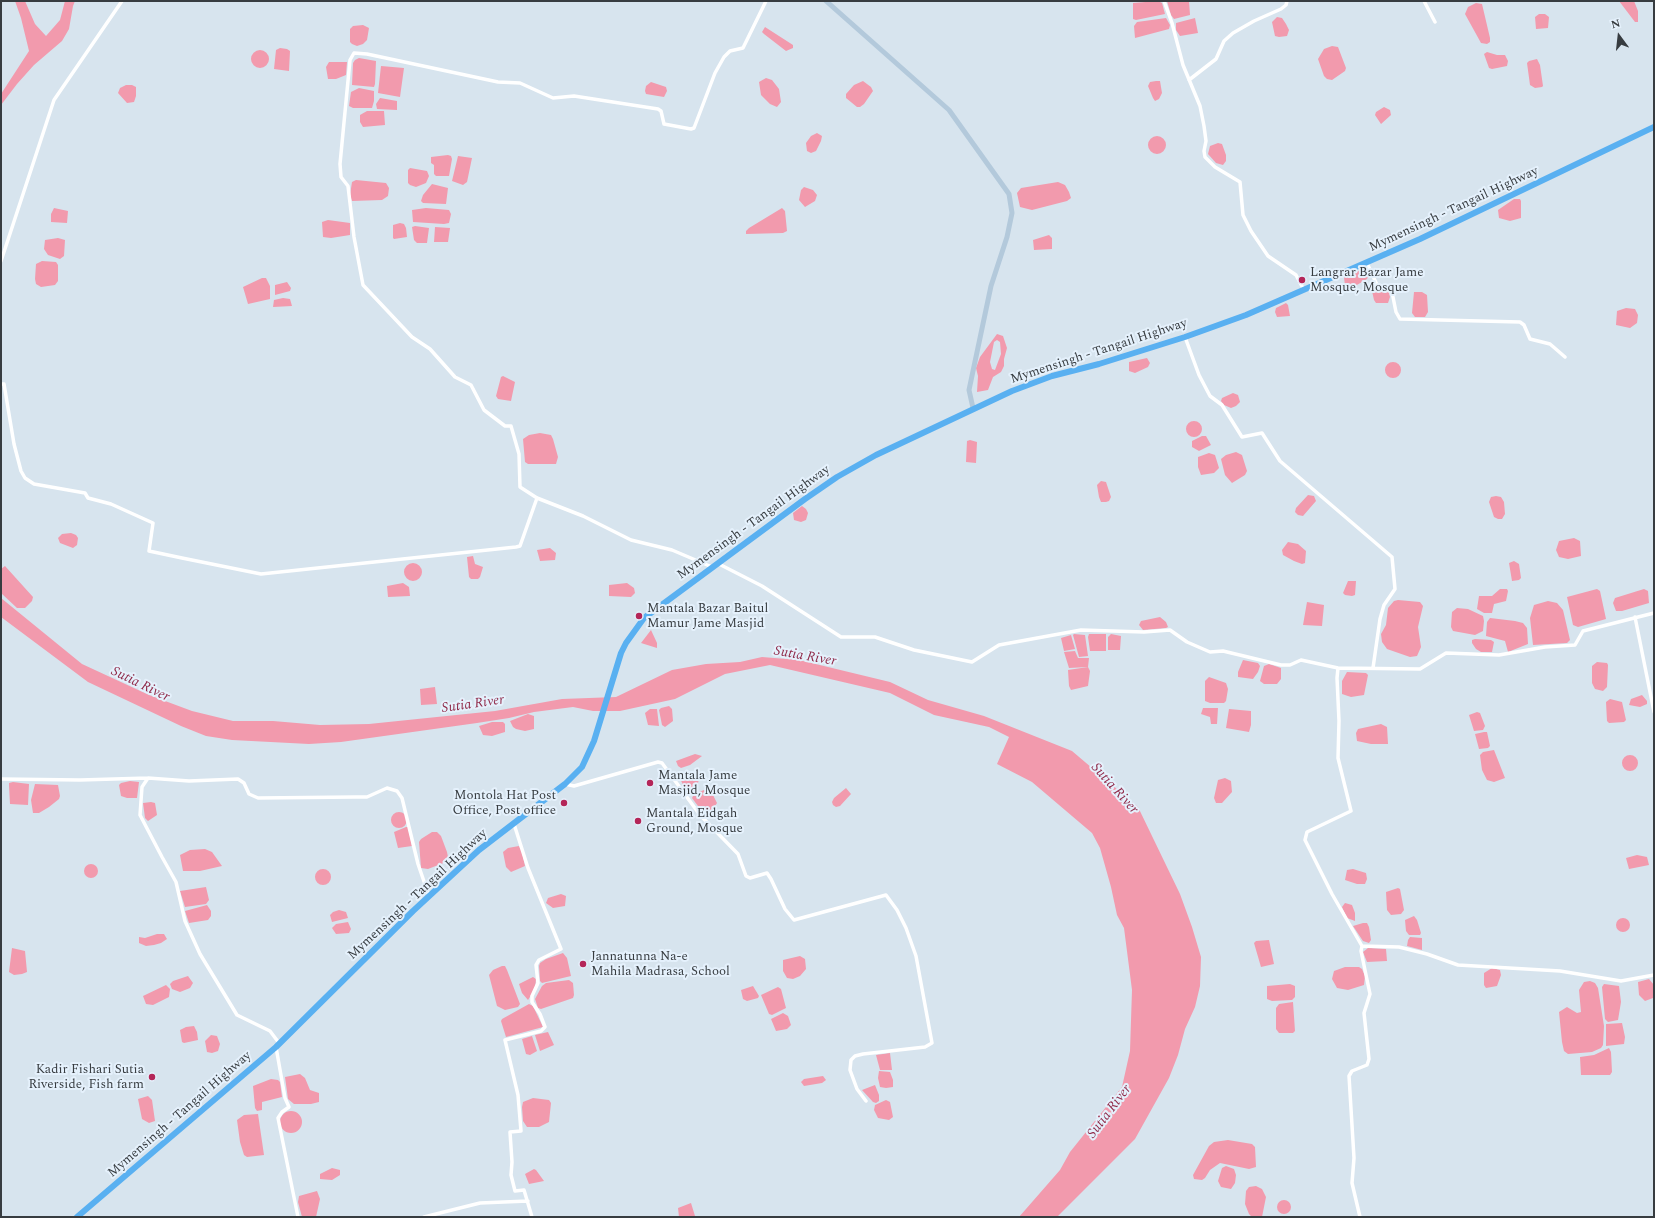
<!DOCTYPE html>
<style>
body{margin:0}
#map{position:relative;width:1655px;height:1218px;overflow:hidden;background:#d7e4ee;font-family:Spectral,serif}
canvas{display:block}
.frame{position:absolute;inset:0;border:2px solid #373c40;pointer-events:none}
.north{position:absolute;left:1599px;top:16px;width:40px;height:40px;-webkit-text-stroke:3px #e5f1fc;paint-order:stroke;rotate:345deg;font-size:11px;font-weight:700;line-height:16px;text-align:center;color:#373c40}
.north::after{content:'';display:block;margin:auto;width:14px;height:18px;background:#373c40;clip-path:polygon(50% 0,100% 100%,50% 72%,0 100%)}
</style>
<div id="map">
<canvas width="1655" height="1218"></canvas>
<div class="frame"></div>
<div class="north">N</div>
</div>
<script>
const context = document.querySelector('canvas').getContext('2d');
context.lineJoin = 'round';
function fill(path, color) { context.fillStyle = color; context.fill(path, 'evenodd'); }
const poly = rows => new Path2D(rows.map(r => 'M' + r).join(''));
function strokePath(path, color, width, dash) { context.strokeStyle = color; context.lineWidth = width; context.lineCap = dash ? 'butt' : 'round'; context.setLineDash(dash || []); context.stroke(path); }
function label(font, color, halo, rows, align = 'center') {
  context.font = font + ' Spectral,serif'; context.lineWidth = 4; context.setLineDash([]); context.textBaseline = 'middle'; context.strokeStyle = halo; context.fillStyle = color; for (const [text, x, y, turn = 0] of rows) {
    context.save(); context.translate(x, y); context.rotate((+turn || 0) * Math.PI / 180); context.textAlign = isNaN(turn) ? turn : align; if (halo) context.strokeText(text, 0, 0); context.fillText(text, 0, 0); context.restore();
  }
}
const water = poly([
 [15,1,25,1,35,24,46,36,60,20,65,1,75,1,73,6,69,29,62,41,34,65,17,84,1,105,1,94,29,51,21,18],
 [1158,1,1162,3,1165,14,1136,20,1133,19,1133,3],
 [1167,1,1189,1,1190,15,1174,19,1171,15],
 [1619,1,1634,1,1638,11,1638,22,1635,22],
 [1476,3,1482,4,1490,38,1490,42,1487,44,1481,43,1465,14,1468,7],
 [1539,14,1545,14,1549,17,1548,28,1536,29,1535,17],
 [1277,17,1282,18,1286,24,1289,30,1287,36,1279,37,1275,36,1272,22],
 [1166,18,1170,25,1169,29,1135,38,1134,26,1137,22],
 [1195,18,1198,33,1180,36,1176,30,1176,23],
 [363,25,369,28,367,40,363,44,357,46,352,44,350,42,350,29,353,26],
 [765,27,793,45,793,48,786,51,764,34,762,32],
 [1332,46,1338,47,1346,68,1345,71,1332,80,1327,79,1324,76,1318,59,1324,49],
 [280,48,287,49,290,51,289,71,274,69,276,50],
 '251 59a9 9 0 1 1 18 0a9 9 0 1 1-18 0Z',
 [1487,52,1497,55,1505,55,1508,61,1507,66,1492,69,1489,68,1484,54],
 [359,58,376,61,375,84,374,87,352,85,353,63,355,60],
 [1537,59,1540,65,1543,86,1542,87,1535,88,1530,85,1527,63,1529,61],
 [329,62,347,62,346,75,336,79,328,79,326,67],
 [381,66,404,68,400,97,378,93],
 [766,78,772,80,779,89,781,102,777,107,770,104,761,95,759,82],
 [863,81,871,87,873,91,864,104,860,107,857,107,846,98,846,94,854,85],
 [1156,81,1160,81,1162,93,1159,99,1155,101,1153,98,1148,86,1150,82],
 [651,82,666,87,667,91,664,97,646,94,645,91,646,86],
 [126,85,132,85,136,87,136,96,134,102,127,103,118,93,120,88],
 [359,88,374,91,374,101,372,108,353,108,349,106,351,92],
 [380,98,397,101,397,110,377,109,376,104],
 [1384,107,1390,110,1391,115,1381,124,1375,115,1376,112],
 [367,111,384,111,385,125,363,127,360,122,360,115],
 [817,133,822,136,821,141,816,151,811,153,807,151,806,143,811,136],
 '1148 145a9 9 0 1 1 18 0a9 9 0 1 1-18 0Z',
 [1218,143,1222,144,1226,155,1226,161,1223,165,1216,163,1208,154,1210,146],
 [448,155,451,156,452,159,449,176,436,176,434,174,434,165,431,163,431,157],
 [458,156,472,158,467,182,463,185,452,181],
 [410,168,427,171,429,176,426,183,416,187,410,185,408,183,408,170],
 [356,180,386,183,389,188,388,196,382,200,352,201,350,195,352,182],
 [1058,182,1065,185,1069,192,1071,198,1067,201,1032,210,1020,207,1017,193,1021,188],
 [432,184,448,188,446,204,423,203,421,201,423,195],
 [804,187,813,190,817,195,815,201,805,207,799,200,801,190],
 [1514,199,1520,199,1521,201,1521,218,1510,221,1499,218,1498,210],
 [54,208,68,211,67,223,51,222,51,214],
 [426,208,449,210,451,214,449,223,444,224,413,222,412,210],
 [782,208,785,211,787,231,783,233,746,234,746,231,749,228],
 [328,220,350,223,350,235,331,238,323,237,322,222],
 [400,223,404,224,406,228,407,237,394,239,393,238,393,225],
 [415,226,429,228,427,243,417,243,414,240,412,227],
 [435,227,450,228,448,242,434,242],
 [1049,235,1052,238,1052,249,1034,250,1033,240],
 [58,238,65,240,64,256,60,259,48,255,44,249,45,240],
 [42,261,56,262,58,265,58,281,55,285,41,287,36,284,35,279,36,264],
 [1366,268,1370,273,1367,279,1350,289,1345,286,1344,277],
 [262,278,266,278,270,286,270,299,248,304,243,287],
 [287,282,291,288,290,291,275,295,275,285],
 [1378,289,1389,292,1390,297,1388,303,1376,303,1374,300,1372,291],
 [1414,292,1422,292,1427,295,1428,312,1425,317,1415,317,1412,313],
 [283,298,290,299,292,306,273,307,274,300],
 [1286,303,1288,305,1290,316,1277,317,1275,312,1276,308],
 [1626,308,1635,309,1638,315,1637,323,1630,328,1616,325,1617,311],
 [997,334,1003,336,1007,348,1004,359,1004,366,1001,372,993,377,988,390,977,392,978,376,976,368,980,357],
 [997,340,1000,342,1001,354,995,370,992,369,990,362,994,342],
 [1147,358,1150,363,1148,367,1135,373,1129,371,1129,362],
 '1385 370a8 8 0 1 1 16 0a8 8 0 1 1-16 0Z',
 [503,376,515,382,511,401,498,399,496,396,501,377],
 [1233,393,1238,395,1240,402,1236,406,1231,408,1224,405,1221,401,1222,398],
 '1186 429a8 8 0 1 1 16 0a8 8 0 1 1-16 0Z',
 [540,433,551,435,553,439,558,457,556,464,528,464,525,462,523,439,529,435],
 [1206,436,1211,445,1199,451,1192,447,1192,441,1202,436],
 [970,440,977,442,976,463,966,462,967,441],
 [1236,452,1242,455,1247,471,1245,475,1232,483,1225,475,1221,459,1226,455],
 [1209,453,1215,455,1219,468,1214,473,1201,475,1198,467,1198,457],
 [1101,481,1106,482,1111,497,1109,501,1106,502,1101,502,1099,497,1097,485],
 [1308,495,1314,496,1316,501,1303,516,1298,515,1295,512,1296,508],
 [1496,496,1501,497,1504,502,1505,514,1502,519,1498,519,1494,517,1489,502,1491,497],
 [802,506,806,509,808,513,806,520,801,522,794,520,793,513],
 [71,533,76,535,78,538,77,545,73,548,60,543,58,538,62,534],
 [1574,538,1580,541,1581,556,1568,559,1559,557,1556,550,1559,541],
 [1288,542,1298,544,1306,551,1305,563,1302,564,1294,561,1283,555,1282,550],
 [550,548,556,553,555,560,540,561,537,550],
 [473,556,475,564,483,567,480,577,478,579,471,579,469,577,467,557],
 [1514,561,1519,564,1521,578,1519,580,1512,581,1509,563],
 '404 572a9 9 0 1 1 18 0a9 9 0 1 1-18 0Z',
 [5,566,33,597,32,601,25,608,17,608,1,593,1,569],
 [1348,581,1356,581,1355,595,1352,596,1345,595,1343,593],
 [403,583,409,587,410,596,388,597,387,586],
 [627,583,634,588,635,593,631,597,609,596,609,585],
 [1500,589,1507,589,1508,591,1506,601,1494,604,1492,613,1484,613,1477,609,1479,596,1492,596],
 [1597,589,1600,591,1606,619,1578,627,1573,625,1567,597],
 [1644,589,1648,591,1649,603,1622,611,1616,611,1613,603,1615,598],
 [1,598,82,664,149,695,192,711,233,721,273,721,320,725,369,724,495,711,562,699,616,697,672,670,706,664,740,662,762,657,799,660,890,682,928,700,984,716,1072,751,1138,807,1180,894,1192,927,1201,957,1200,986,1195,1007,1185,1029,1178,1055,1169,1078,1135,1139,1057,1217,1019,1217,1060,1170,1070,1152,1122,1087,1130,1051,1132,990,1124,928,1117,915,1111,887,1100,848,1092,833,1032,782,997,764,1009,737,989,727,934,715,890,693,770,665,725,674,675,699,620,711,593,711,573,707,534,712,509,718,477,723,341,742,309,744,232,740,206,736,181,726,88,682,1,617],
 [1398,600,1420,602,1423,606,1418,627,1421,647,1417,656,1410,657,1387,649,1382,642,1381,634,1386,625,1388,608,1394,601],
 [1548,601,1557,603,1563,610,1570,640,1567,643,1533,645,1530,618,1534,605],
 [1307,602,1324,605,1322,626,1303,625],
 [1457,608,1468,609,1483,616,1484,621,1483,631,1475,635,1453,631,1451,627,1452,612],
 [1160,617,1166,622,1168,627,1166,628,1143,630,1139,625,1141,621],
 [1490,618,1515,621,1523,623,1527,628,1528,644,1508,652,1505,641,1486,636,1487,622],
 [651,630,657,643,657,648,641,643],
 [1074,634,1085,635,1088,656,1079,657,1073,635],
 [1089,634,1106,634,1106,651,1090,651,1088,637],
 [1111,634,1121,636,1120,650,1108,650,1108,637],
 [1071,635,1075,649,1064,651,1061,638],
 [1475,639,1491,640,1494,642,1492,652,1481,652,1476,649,1472,643,1472,640],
 [1075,651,1078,658,1089,658,1088,667,1069,668,1064,652],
 [1243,660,1258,663,1260,666,1258,672,1253,679,1238,677,1238,672],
 [1597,662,1607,663,1608,665,1607,687,1603,691,1595,689,1592,683,1592,666],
 [1269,664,1281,668,1281,679,1277,684,1264,684,1260,681,1264,666],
 [1088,667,1090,671,1088,686,1071,690,1069,686,1068,670],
 [1347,672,1366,673,1368,675,1364,695,1351,697,1342,694,1342,681],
 [1209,677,1226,683,1228,689,1226,701,1224,703,1210,703,1205,701,1205,681],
 [435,687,437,704,421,705,420,689],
 [1642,695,1647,701,1647,704,1640,707,1629,705,1631,699],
 [1610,699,1622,702,1626,720,1624,722,1609,723,1607,721,1606,702],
 [669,706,672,709,673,721,665,727,662,725,659,710,661,708],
 [1203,708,1218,708,1217,724,1211,724,1210,717,1201,714],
 [650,709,657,709,659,726,648,725,645,713],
 [1229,709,1251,711,1251,725,1249,732,1226,728],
 [1477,712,1480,713,1485,726,1483,730,1474,731,1469,715],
 [528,714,534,716,534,729,525,731,516,729,513,727,510,721],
 [492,722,503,722,505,724,505,732,492,736,483,735,479,726],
 [1381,724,1387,727,1388,744,1371,744,1357,741,1356,733,1358,729],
 [1484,732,1487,732,1490,746,1488,748,1479,749,1475,734],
 [1494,750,1505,778,1494,782,1487,780,1482,770,1480,755,1483,752],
 [695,754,702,756,690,765,681,768,678,766,676,761],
 '1622 763a8 8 0 1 1 16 0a8 8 0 1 1-16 0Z',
 [687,771,699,779,698,783,693,789,688,789,683,785,679,776,682,773],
 [1225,778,1231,781,1232,792,1222,803,1216,803,1214,798,1218,780],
 [130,781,139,782,137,798,127,798,121,796,119,785,121,783],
 [13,782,29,784,28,805,10,804,9,786,9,783],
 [35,784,58,785,60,796,59,799,49,807,39,813,33,813,31,800],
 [846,788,851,794,840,806,836,807,833,805,832,802,834,798],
 [704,790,711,791,717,803,713,809,706,812,701,810,692,798,694,794],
 [151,802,155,803,157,815,148,821,145,818,143,803],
 '391 820a8 8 0 1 1 16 0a8 8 0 1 1-16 0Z',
 [406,827,408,827,412,846,398,848,394,832],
 [432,832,437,832,441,836,447,852,448,857,446,862,428,869,421,868,419,842,421,839],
 [519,846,522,852,525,866,511,872,506,867,503,852,508,848],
 [205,849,212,852,222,866,200,871,183,871,180,855,190,850],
 [1637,855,1647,857,1649,865,1629,869,1626,858],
 '84 871a7 7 0 1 1 14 0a7 7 0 1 1-14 0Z',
 [1353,869,1366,873,1367,879,1365,884,1357,884,1345,880,1347,870],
 '315 877a8 8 0 1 1 16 0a8 8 0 1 1-16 0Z',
 [206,887,209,900,206,904,185,907,180,891],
 [1398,888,1400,889,1404,910,1401,914,1391,915,1387,910,1386,892],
 [561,894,566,896,565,906,553,908,546,903,548,898],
 [1345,903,1352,905,1355,913,1355,921,1347,918,1342,907],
 [207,905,211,911,211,916,208,920,189,923,185,911],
 [339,910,346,912,348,918,332,922,330,915,333,912],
 [1414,916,1417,920,1421,933,1420,935,1409,935,1406,931,1405,920],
 '1616 925a7 7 0 1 1 14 0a7 7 0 1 1-14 0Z',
 [348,922,351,929,349,933,336,934,332,928,336,924],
 [1363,923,1367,923,1369,927,1371,940,1369,943,1363,941,1353,926],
 [157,934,164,934,167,939,161,943,154,945,146,946,139,943,139,937,145,938],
 [1410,937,1422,938,1422,950,1407,946,1408,940],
 [1269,940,1274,964,1261,967,1254,943,1256,941],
 [12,948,25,951,27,972,22,974,14,975,9,972],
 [1368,948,1386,949,1387,961,1367,962,1363,952],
 [563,953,567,958,571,976,542,983,540,981,539,966,540,963,546,959],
 [800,956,805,959,806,969,800,976,793,979,787,978,783,971,783,960],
 [502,966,505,966,507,970,520,1004,518,1007,505,1010,497,1006,489,975,493,970],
 [1345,967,1359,967,1362,969,1365,976,1364,985,1348,990,1337,988,1332,979,1334,971],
 [1492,968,1500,970,1501,975,1497,986,1486,988,1484,985,1484,973],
 [188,976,193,983,190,988,180,992,172,989,170,984,173,981],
 [533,977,536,979,535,989,528,1000,522,993,519,984],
 [1649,979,1654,985,1653,998,1645,1001,1639,995,1638,982],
 [569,980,573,983,574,995,573,998,541,1009,538,1008,535,999,542,986,546,983],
 [1590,981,1595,983,1598,988,1604,1026,1603,1045,1601,1048,1592,1052,1568,1054,1564,1051,1562,1042,1559,1012,1567,1007,1577,1013,1581,1012,1579,990,1584,982],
 [1290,984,1295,986,1295,997,1292,1000,1272,1001,1267,999,1267,986],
 [1604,984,1619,986,1621,1002,1618,1020,1608,1022,1605,1019,1602,987],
 [166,985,170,989,169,997,153,1005,146,1004,143,996],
 [753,986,759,996,758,998,747,1001,743,999,741,990],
 [778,987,781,989,786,1008,772,1015,769,1014,761,995],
 [1293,1002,1295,1031,1293,1033,1279,1033,1276,1029,1276,1008,1279,1004],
 [529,1004,533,1006,543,1027,506,1037,501,1021,502,1019],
 [783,1013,788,1016,791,1025,787,1029,776,1031,771,1019],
 [1622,1023,1625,1037,1624,1044,1606,1046,1606,1024],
 [194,1026,197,1032,198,1040,184,1043,182,1042,180,1030,186,1027],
 [548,1032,554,1045,540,1051,535,1035],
 [211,1035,217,1036,220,1044,218,1051,212,1053,207,1052,205,1041],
 [532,1036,537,1051,530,1055,526,1054,522,1039],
 [1609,1048,1611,1052,1612,1072,1610,1075,1581,1075,1580,1057,1594,1055],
 [890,1053,892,1070,880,1070,876,1055],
 [879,1071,890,1072,893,1080,893,1087,886,1088,880,1087,878,1078],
 [300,1074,305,1078,310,1090,319,1093,319,1102,311,1104,294,1104,288,1099,285,1077],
 [823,1076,826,1080,822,1083,804,1086,801,1082,804,1079],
 [271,1079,278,1080,280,1082,282,1097,262,1102,262,1110,257,1111,255,1108,253,1086],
 [875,1085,879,1095,879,1101,876,1103,873,1102,862,1090],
 [148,1096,152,1100,155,1121,149,1123,142,1119,138,1099],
 [533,1098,549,1100,551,1103,549,1122,539,1127,527,1127,523,1121,522,1107,523,1102],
 [886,1100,890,1102,893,1117,889,1120,878,1118,874,1110,875,1105],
 '280 1122a11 11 0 1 1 22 0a11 11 0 1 1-22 0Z',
 [258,1114,264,1155,247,1157,244,1155,240,1142,237,1120,244,1115],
 [1228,1140,1252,1144,1255,1147,1256,1167,1249,1169,1220,1163,1210,1170,1205,1178,1202,1180,1194,1179,1193,1175,1209,1146,1214,1142],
 [1226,1166,1234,1169,1236,1175,1235,1183,1231,1189,1221,1187,1218,1181,1222,1168],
 [332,1168,340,1170,340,1175,332,1180,320,1179,320,1174],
 [534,1169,536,1170,544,1181,529,1184,525,1174],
 [1256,1186,1262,1189,1266,1197,1262,1217,1252,1217,1249,1214,1245,1204,1246,1191,1249,1187],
 [317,1191,320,1199,316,1217,302,1217,298,1202,299,1196],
 '1277 1207a7 7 0 1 1 14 0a7 7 0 1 1-14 0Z',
 [691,1203,695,1216,679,1217,678,1208]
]);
const street = poly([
 [1164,1,1172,23,1183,65,1200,106,1204,126,1206,141,1204,151,1205,157,1215,167,1240,182,1243,215,1251,231,1268,256,1296,275,1304,290],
 [1424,1,1435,22],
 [1189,80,1216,59,1224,41,1233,33,1254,21,1281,9,1286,5,1287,1],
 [1,261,54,100,122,1],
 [1367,263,1377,285,1390,288,1392,292,1396,312,1400,319,1520,322,1524,325,1530,339,1550,344,1565,357],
 [1185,337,1199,375,1210,396,1222,405,1242,437,1262,433,1280,461,1392,557,1395,589,1384,605,1380,619,1373,668],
 [1,384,4,384,14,444,21,471,25,478,34,484,85,493,88,498,111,504,153,523,149,551,182,558,261,574,516,547,520,546,537,498],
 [717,563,762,586,841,637,875,637,914,650,972,662,999,645,1081,630,1144,632,1170,630,1187,642,1210,652,1223,651,1281,665,1290,665,1301,660,1338,668,1420,669,1446,653,1499,655,1545,647,1575,645,1583,631,1654,613],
 [712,567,672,550,631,540,583,516,537,498,520,487,519,454,511,426,505,426,484,410,471,385,455,377,430,349,412,337,363,285,354,237,348,186,341,177,340,164,350,60,354,53,367,54,498,82,520,83,553,98,574,96,658,109,661,111,664,124,691,129,694,128,715,73,724,57,730,51,743,48,766,1],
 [1635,617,1654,712],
 [1338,668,1337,678,1339,721,1338,758,1351,811,1307,832,1305,840,1332,894,1362,946,1399,947,1427,954,1458,965,1560,971,1621,981,1654,975],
 [148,778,189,781,238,779,244,783,249,794,258,798,355,797,367,797,387,788,397,791,402,798,418,864,429,896],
 [1,779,80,780,148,778,142,787,140,815,162,857,176,882,185,921,200,954,237,1015,270,1031,279,1043],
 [565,784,574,786,658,762,662,763,700,815,738,854,746,876,750,878,767,873,771,879,785,909,794,920,886,895,897,910,906,928,916,956,932,1043,925,1047,863,1054,855,1056,851,1060,850,1070,857,1089,866,1101],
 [514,824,528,868,561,949,539,960,536,965,538,983,532,996,532,1002,540,1014,545,1027,541,1031,505,1040,518,1095,521,1131,510,1132,512,1162,511,1175,515,1191,524,1190,532,1217],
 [276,1047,285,1098,289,1107,282,1112,278,1118,279,1123,298,1217],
 [424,1217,480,1203,528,1201],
 [1360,1217,1352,1183,1354,1158,1349,1076,1352,1071,1367,1065,1369,1059,1364,1013,1370,994,1361,951,1362,946]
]);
const secondary = poly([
 [826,1,949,110,1009,194,1012,213,1007,237,991,286,969,390,973,408]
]);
const highway = poly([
 [77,1217,276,1047,413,911,479,850,565,784,582,767,594,741,621,653,626,643,644,618,805,499,837,477,876,455,1012,391,1052,376,1099,364,1185,337,1246,315,1420,239,1654,127]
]);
const markers = [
 [1302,280,4,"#b42558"],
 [639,616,4,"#b42558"],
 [650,783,4,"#b42558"],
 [564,803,4,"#b42558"],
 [638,821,4,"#b42558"],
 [583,964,4,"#b42558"],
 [152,1077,4,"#b42558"]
];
const streetNames = [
 ["Mymensingh - Tangail Highway",1454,210,-25],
 ["Mymensingh - Tangail Highway",1099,352,-18],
 ["Mymensingh - Tangail Highway",754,523,-36],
 ["Mymensingh - Tangail Highway",418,895,-43],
 ["Mymensingh - Tangail Highway",180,1115,-41]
];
const poiNames = [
 ["Langrar Bazar Jame",1310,273],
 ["Mosque, Mosque",1310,288],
 ["Mantala Bazar Baitul",647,609],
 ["Mamur Jame Masjid",647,624],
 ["Mantala Jame",658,776],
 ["Masjid, Mosque",658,791],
 ["Montola Hat Post",556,796,"right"],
 ["Office, Post office",556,811,"right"],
 ["Mantala Eidgah",646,814],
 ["Ground, Mosque",646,829],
 ["Jannatunna Na-e",591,957],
 ["Mahila Madrasa, School",591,972],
 ["Kadir Fishari Sutia",144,1070,"right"],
 ["Riverside, Fish farm",144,1085,"right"]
];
const waterNames = [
 ["Sutia River",805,657,10],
 ["Sutia River",140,685,26],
 ["Sutia River",473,705,-8],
 ["Sutia River",1114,789,48],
 ["Sutia River",1110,1112,-53]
];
fill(water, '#f29aad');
strokePath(street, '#fff', 3.5);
strokePath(secondary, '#b3c9db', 5);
strokePath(highway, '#59b0f1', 6);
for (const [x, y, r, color] of markers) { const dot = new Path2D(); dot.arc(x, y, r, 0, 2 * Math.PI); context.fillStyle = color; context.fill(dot); strokePath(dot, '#e5f1fc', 1.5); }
label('13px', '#373c40', '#e5f1fc', streetNames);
label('13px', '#373c40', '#e5f1fc', poiNames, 'left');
label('italic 14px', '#902b4a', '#e5f1fc', waterNames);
</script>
